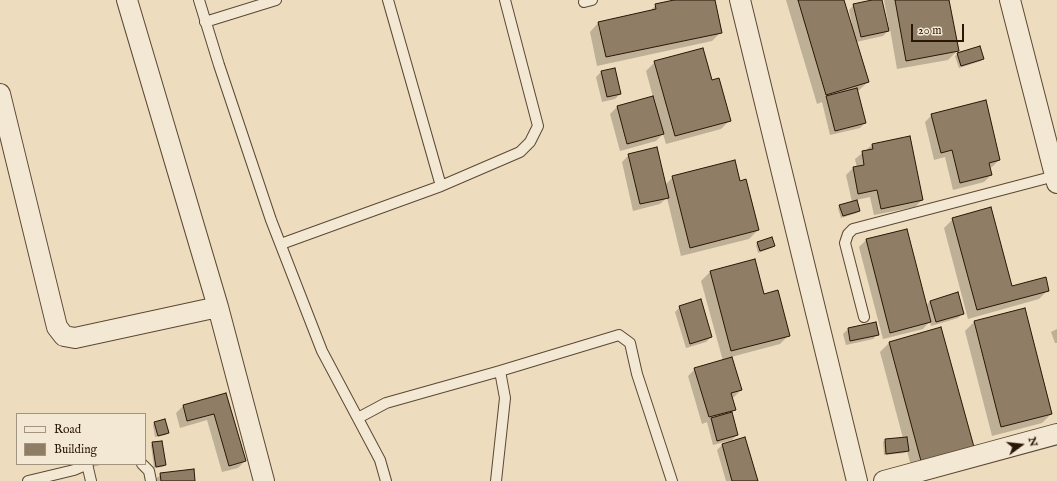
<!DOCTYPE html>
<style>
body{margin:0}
#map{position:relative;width:1057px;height:481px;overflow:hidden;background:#eddcbd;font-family:"IM FELL English",serif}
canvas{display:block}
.legend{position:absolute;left:16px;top:413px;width:130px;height:52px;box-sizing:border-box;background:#f3e8d4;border:1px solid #a39482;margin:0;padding:5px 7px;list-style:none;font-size:12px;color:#2a1606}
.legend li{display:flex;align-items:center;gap:8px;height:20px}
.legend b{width:20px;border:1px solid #a39482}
.north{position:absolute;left:1001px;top:425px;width:40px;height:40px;-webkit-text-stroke:3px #f3e8d4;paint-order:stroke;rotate:75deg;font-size:11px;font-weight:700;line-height:16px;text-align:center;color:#2a1606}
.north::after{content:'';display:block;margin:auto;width:14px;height:18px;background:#2a1606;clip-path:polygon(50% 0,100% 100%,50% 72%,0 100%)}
.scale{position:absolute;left:911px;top:24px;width:53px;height:18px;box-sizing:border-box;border:2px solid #2a1606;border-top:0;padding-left:5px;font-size:12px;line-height:14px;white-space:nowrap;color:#2a1606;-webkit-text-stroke:3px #f3e8d4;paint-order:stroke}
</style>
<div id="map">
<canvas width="1057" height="481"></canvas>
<ul class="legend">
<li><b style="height:5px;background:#f3e8d4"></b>Road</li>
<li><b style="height:11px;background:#8f7d65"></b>Building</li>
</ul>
<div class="north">N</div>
<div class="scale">20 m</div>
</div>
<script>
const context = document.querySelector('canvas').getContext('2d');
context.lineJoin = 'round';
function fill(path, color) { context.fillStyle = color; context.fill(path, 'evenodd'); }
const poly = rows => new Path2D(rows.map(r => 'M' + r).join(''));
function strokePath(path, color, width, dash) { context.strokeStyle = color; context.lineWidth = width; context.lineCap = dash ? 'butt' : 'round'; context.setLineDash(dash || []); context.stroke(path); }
const shadow = poly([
 [679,0,714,0,721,32,712,41,597,66,590,32,599,22,649,12,656,5],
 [786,0,843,0,850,25,852,24,849,10,854,5,881,0,888,28,889,28,884,0,948,0,957,51,948,60,897,69,890,29,883,36,856,42,868,82,857,92,865,123,860,128,830,135,822,102,817,104],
 [958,54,983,59,981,61,959,68,955,56],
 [655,62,711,81,730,120,721,129,666,144,663,134,656,141,620,151,610,114,617,107,653,97,646,71],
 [614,69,620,94,615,99,602,102,596,77,601,72],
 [932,115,999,160,992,167,989,168,991,175,984,182,953,190,945,157,934,160,925,122],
 [872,145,922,200,915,207,874,215,870,197,856,200,859,211,857,213,841,218,838,208,840,206,852,202,846,175,853,168,857,168,855,159],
 [629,155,665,185,673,177,739,182,758,230,749,239,681,256,667,198,660,204,633,211,622,162],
 [953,219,1011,287,1048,290,1039,299,968,319,944,228],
 [906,230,926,306,930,301,963,313,958,318,931,326,930,321,923,329,883,339,859,247,866,240],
 [758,243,774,246,772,248,758,253,756,245],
 [710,272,764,295,789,335,780,344,731,357,741,390,734,397,731,398,735,409,731,413,737,435,732,440,713,445,707,422,702,424,688,376,695,369,723,361,701,281],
 [680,307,711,337,706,342,686,348,675,312],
 [974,322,1051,414,1042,423,992,436,965,331],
 [876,323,878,334,873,339,846,345,843,334,848,329],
 [941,329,973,447,912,470,907,451,905,453,884,455,883,442,885,440,903,438,880,352,889,343],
 [1057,329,1057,343,1055,343,1051,332],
 [226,394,245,461,238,468,222,472,207,420,180,428,176,413,183,406],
 [155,423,168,433,166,435,155,437,153,425],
 [745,439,757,481,726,481,717,450,722,445],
 [153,443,165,465,163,467,154,468,151,445],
 [88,464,104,464,89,468],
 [161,474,194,481,154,481]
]);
const building = poly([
 [674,0,715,0,722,33,606,57,598,22,656,9,655,4,674,0],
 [798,0,844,0,869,82,826,95,798,0],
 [872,0,882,0,889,31,861,37,853,4,872,0],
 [895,0,949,0,959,51,906,61,895,0],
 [980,46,984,59,961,66,957,53,980,46],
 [703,48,712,80,719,78,731,121,675,136,654,61,703,48],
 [615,68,621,94,607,97,601,71,615,68],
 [857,88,866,123,835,131,826,96,857,88],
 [653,96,664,134,627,144,617,106,653,96],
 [986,100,1000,160,989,163,992,175,960,183,952,150,941,153,931,114,986,100],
 [910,136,923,200,881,209,877,190,858,194,853,167,864,165,862,151,873,149,872,144,910,136],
 [657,147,669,198,640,204,628,154,657,147],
 [735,160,740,181,746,179,759,230,690,248,672,176,735,160],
 [857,200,860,211,843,216,839,205,857,200],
 [991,207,1012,286,1046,277,1049,291,977,310,952,218,991,207],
 [907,229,931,322,890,333,866,239,907,229],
 [772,237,775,246,760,251,757,242,772,237],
 [755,259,764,294,778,290,790,336,731,351,710,271,755,259],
 [958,292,964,314,936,322,930,301,958,292],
 [701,299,712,337,690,344,679,306,701,299],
 [1025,308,1052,414,1001,427,974,321,1025,308],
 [876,322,879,335,850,341,848,328,876,322],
 [941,327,974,447,921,461,889,342,941,327],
 [732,357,742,390,731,393,736,410,709,417,694,368,732,357],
 [226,393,246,461,229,466,214,414,187,421,183,405,226,393],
 [732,412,738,435,717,441,711,418,732,412],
 [165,419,169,433,158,436,154,422,165,419],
 [745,437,758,481,732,481,722,444,745,437],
 [907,437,909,451,886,454,885,439,907,437],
 [162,441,166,465,156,467,152,442,162,441],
 [194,469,195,481,161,481,160,473,194,469]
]);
const lane = poly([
 [199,0,219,65,271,220,322,351,380,460,386,481],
 [388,0,441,186],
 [584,2,592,0],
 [205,22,276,0],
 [281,244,441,186,520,152,530,142,538,126,505,0],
 [864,317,845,243,848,234,853,229,1055,176],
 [358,418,386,403,500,371],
 [87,464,91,481],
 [142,464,149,471,151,481],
 [28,481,74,470,88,464],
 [496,481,505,398,500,371,619,335,630,343,637,374,672,481]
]);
const street = poly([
 [127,0,218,307,264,481],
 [740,0,857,481],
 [1010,0,1057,183],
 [0,94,57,327,64,336,75,338,218,307],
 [884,481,1057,434]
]);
fill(shadow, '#0003');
fill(building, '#8f7d65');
strokePath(building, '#2a1606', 1);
strokePath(lane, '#5b4834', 12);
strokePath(street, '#5b4834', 22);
strokePath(lane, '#f3e8d4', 10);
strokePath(street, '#f3e8d4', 20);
</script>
